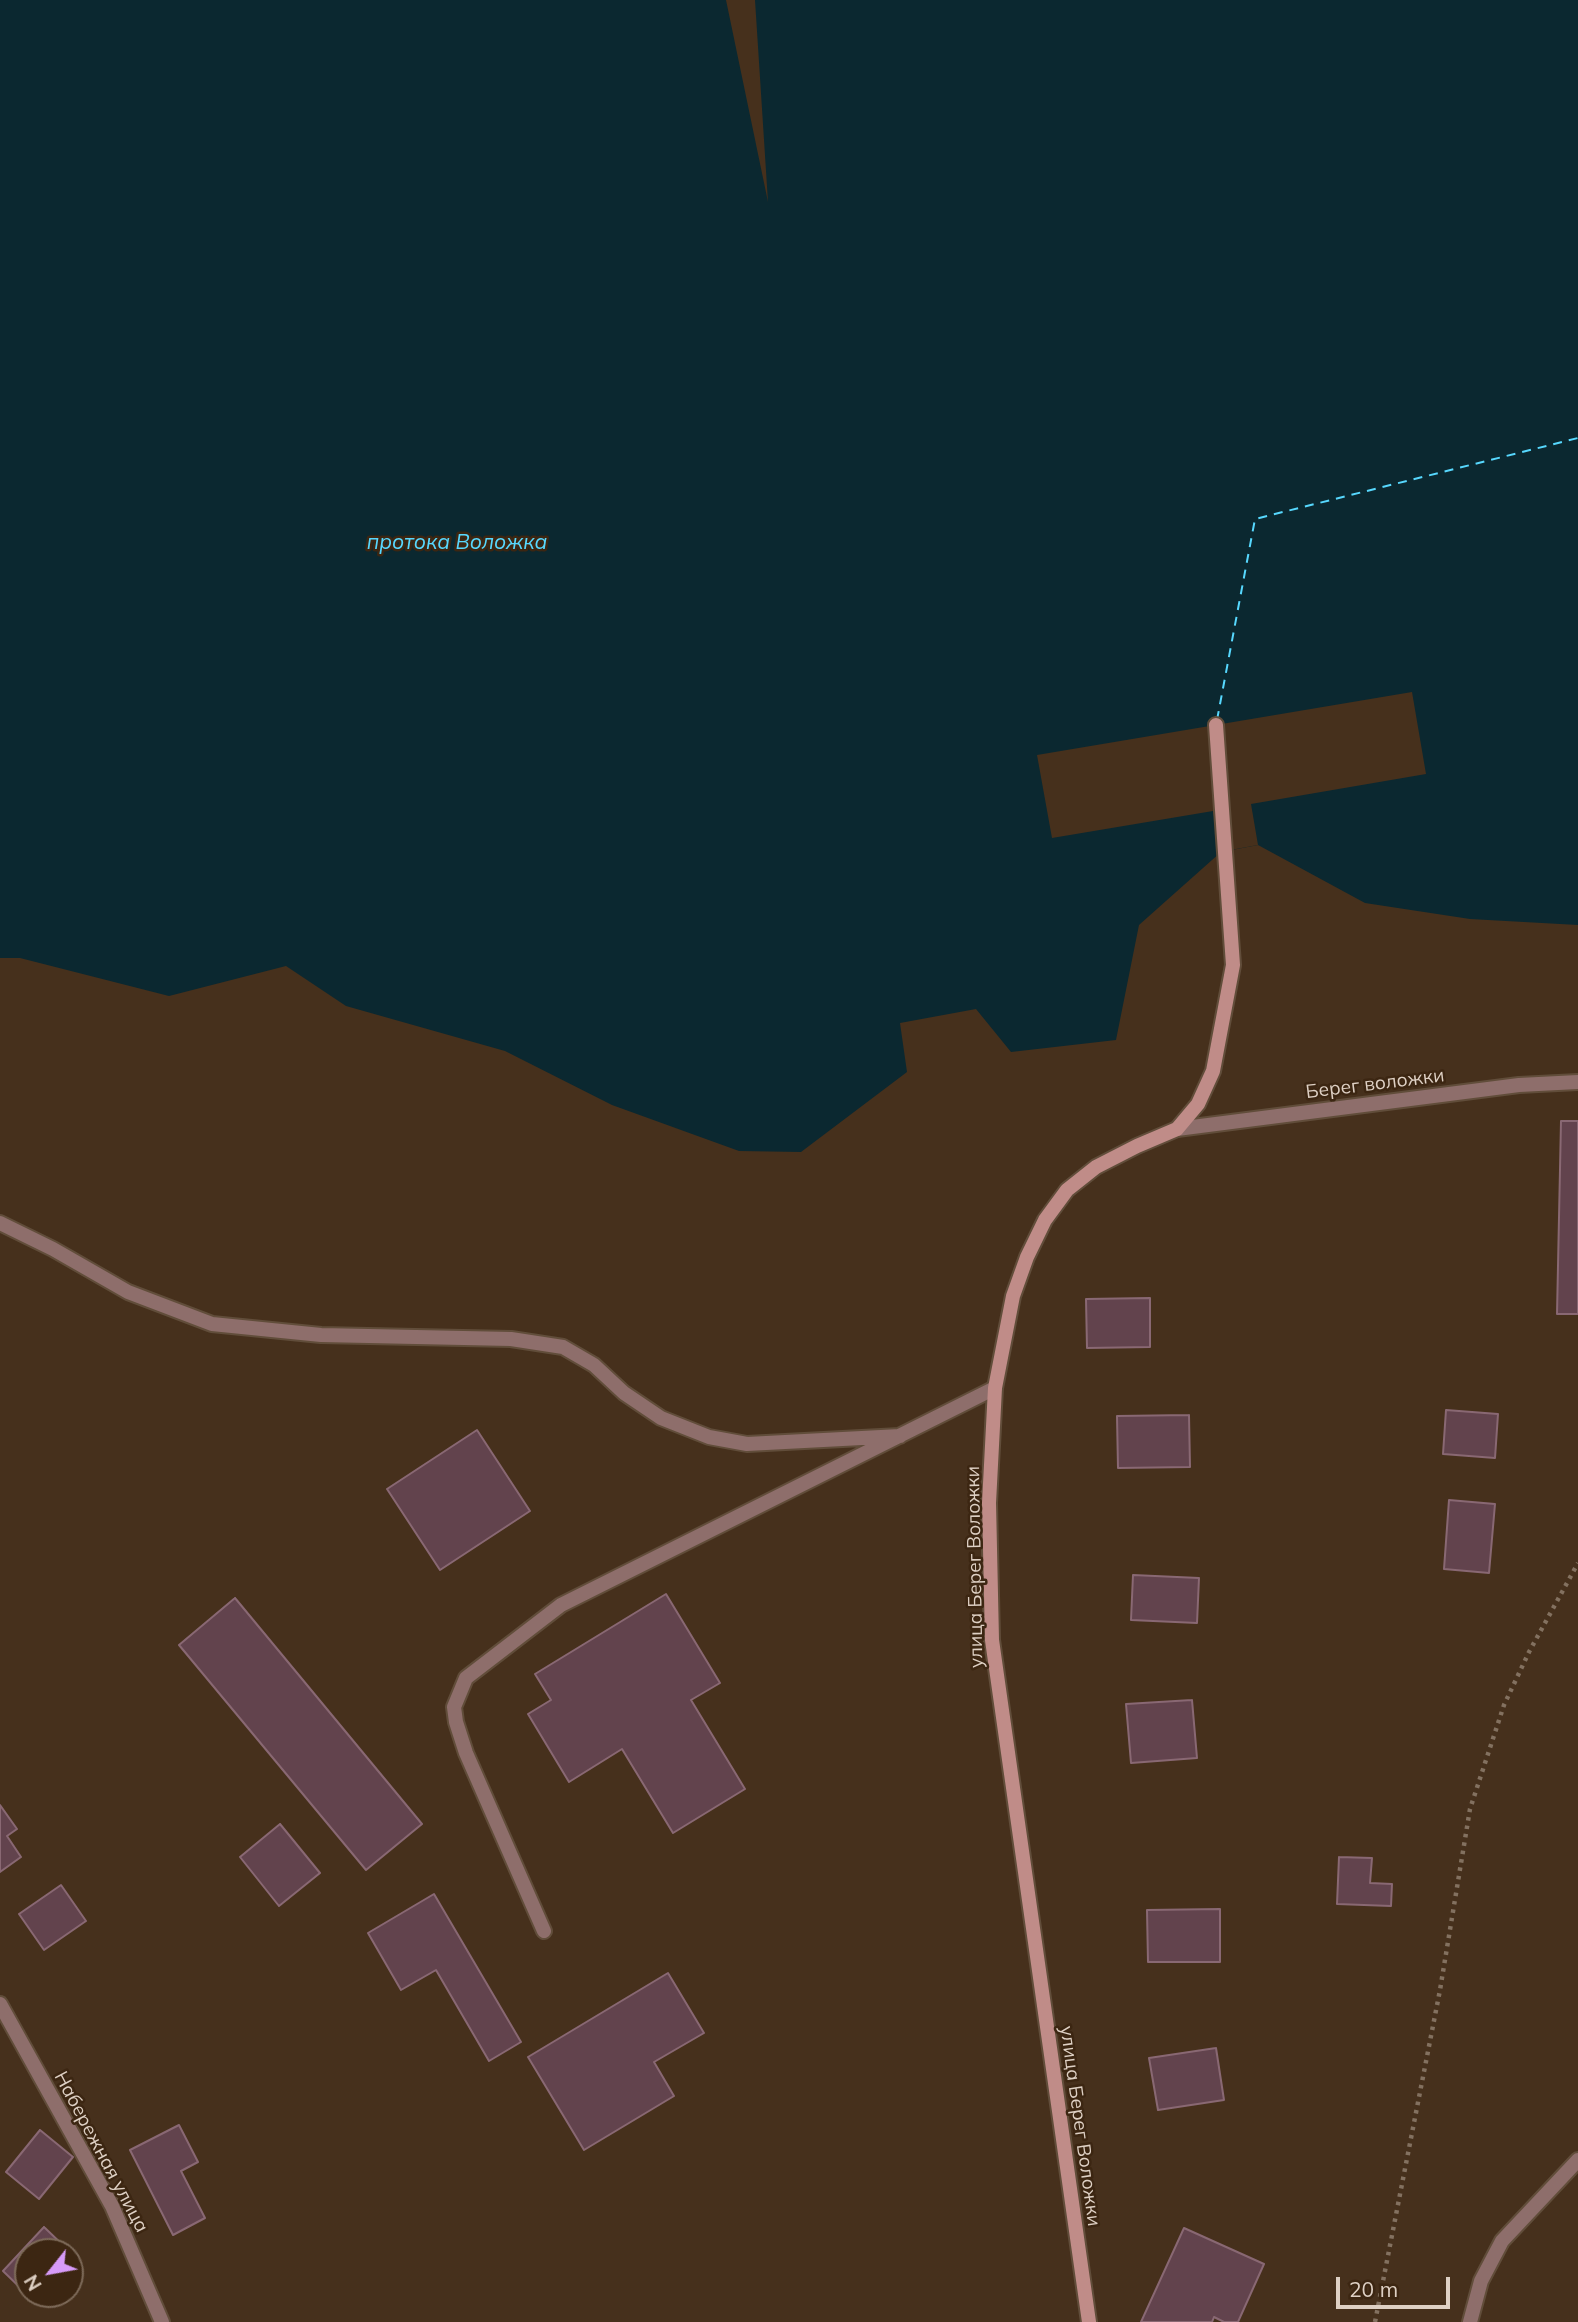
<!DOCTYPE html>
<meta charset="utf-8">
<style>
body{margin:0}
#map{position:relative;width:1578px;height:2322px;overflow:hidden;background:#46301c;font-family:Mulish,sans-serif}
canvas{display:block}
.north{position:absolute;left:14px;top:2238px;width:70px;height:70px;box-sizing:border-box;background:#3c2612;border:2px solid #7d6a59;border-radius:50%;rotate:239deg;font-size:19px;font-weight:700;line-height:28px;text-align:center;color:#ded0c4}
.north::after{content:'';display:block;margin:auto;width:24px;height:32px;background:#d79bf9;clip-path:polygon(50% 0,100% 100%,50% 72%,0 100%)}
.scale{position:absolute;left:1336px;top:2277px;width:114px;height:32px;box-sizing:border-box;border:4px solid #ded0c4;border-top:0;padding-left:9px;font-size:21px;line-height:24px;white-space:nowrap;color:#ded0c4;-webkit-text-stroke:5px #3c2612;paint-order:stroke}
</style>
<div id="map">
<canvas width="1578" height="2322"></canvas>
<div class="north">N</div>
<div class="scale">20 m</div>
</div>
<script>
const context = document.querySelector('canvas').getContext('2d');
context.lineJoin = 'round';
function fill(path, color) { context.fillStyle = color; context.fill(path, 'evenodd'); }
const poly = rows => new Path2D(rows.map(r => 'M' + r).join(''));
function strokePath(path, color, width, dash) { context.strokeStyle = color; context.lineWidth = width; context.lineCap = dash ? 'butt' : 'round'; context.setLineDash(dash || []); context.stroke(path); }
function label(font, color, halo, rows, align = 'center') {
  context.font = font + ' Mulish,sans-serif'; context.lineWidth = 5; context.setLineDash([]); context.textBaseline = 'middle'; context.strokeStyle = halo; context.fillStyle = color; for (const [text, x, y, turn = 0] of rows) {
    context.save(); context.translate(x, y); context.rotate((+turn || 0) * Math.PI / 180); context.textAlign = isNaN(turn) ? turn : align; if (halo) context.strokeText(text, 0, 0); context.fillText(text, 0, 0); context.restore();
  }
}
const water = poly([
 [0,0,726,0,768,202,755,0,1578,0,1578,925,1470,919,1365,903,1258,845,1221,852,1139,925,1116,1040,1011,1052,976,1009,900,1023,907,1072,801,1152,739,1151,612,1105,505,1051,346,1006,286,966,169,996,20,958,0,958]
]);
const pier = poly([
 [1412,692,1426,774,1251,804,1258,845,1220,852,1213,811,1052,838,1037,755]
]);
const ferry = poly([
 [1217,720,1255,519,1578,438]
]);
const building = poly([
 [1561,1121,1578,1121,1578,1314,1557,1314,1561,1121],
 [1150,1298,1150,1347,1087,1348,1086,1299,1150,1298],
 [1446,1410,1498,1414,1495,1458,1443,1454,1446,1410],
 [1189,1415,1190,1467,1118,1468,1117,1416,1189,1415],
 [477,1430,530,1511,440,1570,387,1489,477,1430],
 [1449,1500,1495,1504,1489,1573,1444,1569,1449,1500],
 [1133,1575,1199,1578,1197,1623,1131,1620,1133,1575],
 [666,1594,720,1683,691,1700,745,1789,673,1833,622,1749,569,1782,528,1714,551,1700,535,1674,666,1594],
 [235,1598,422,1824,366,1870,179,1645,235,1598],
 [1192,1700,1197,1758,1131,1763,1126,1704,1192,1700],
 [0,1805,17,1829,7,1836,21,1857,0,1872,0,1805],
 [280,1824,320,1873,279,1906,240,1857,280,1824],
 [1339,1857,1372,1858,1370,1883,1392,1884,1391,1906,1337,1904,1339,1857],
 [61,1885,86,1921,44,1950,19,1914,61,1885],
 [434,1894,521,2042,489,2061,436,1970,401,1990,368,1933,434,1894],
 [1220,1909,1220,1962,1148,1962,1147,1910,1220,1909],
 [668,1973,704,2033,654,2062,674,2096,584,2150,528,2057,668,1973],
 [1216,2048,1224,2100,1158,2110,1149,2058,1216,2048],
 [179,2125,198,2162,181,2171,205,2218,173,2235,130,2150,179,2125],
 [40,2130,73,2157,39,2199,6,2172,40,2130],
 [44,2227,70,2252,28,2252,28,2294,43,2294,35,2302,3,2271,44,2227],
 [1184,2228,1264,2264,1238,2322,1224,2322,1214,2317,1212,2322,1141,2322,1184,2228]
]);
const path = poly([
 [1375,2322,1440,1990,1470,1809,1504,1705,1529,1652,1578,1563]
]);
const lane = poly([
 [0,1223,53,1249,128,1292,212,1324,321,1335,511,1339,563,1347,594,1365,624,1393,661,1418,709,1437,747,1444,900,1436],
 [544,1931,466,1753,456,1722,454,1707,466,1678,561,1605,995,1388]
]);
const street = poly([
 [1177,1129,1519,1085,1578,1082],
 [0,2004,112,2206,162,2322],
 [1470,2322,1481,2281,1502,2241,1578,2160]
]);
const secondary = poly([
 [1089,2322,992,1640,989,1503,995,1388,1013,1296,1027,1257,1045,1220,1067,1190,1096,1167,1137,1146,1177,1129,1198,1104,1213,1071,1233,965,1216,725]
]);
const streetNames = [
 ["Берег воложки",1375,1084,-7],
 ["улица Берег Воложки",975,1567,-91],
 ["улица Берег Воложки",1080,2126,82],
 ["Набережная улица",101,2152,62]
];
const waterNames = [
 ["протока Воложка",457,543]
];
fill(water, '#0b2830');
fill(pier, '#46301c');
strokePath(ferry, '#57d8fe', 2, [9, 7]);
fill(building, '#62434d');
strokePath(building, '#896873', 2);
strokePath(lane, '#614d3a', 18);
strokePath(street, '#614d3a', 18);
strokePath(secondary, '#614d3a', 18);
strokePath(path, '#837160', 4.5, [3.5, 5]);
strokePath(lane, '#8e6e6b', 14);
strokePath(street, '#8e6e6b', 14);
strokePath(secondary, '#c08c88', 14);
label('19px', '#ded0c4', '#3c2612', streetNames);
label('italic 21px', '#57d8fe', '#3c2612', waterNames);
</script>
